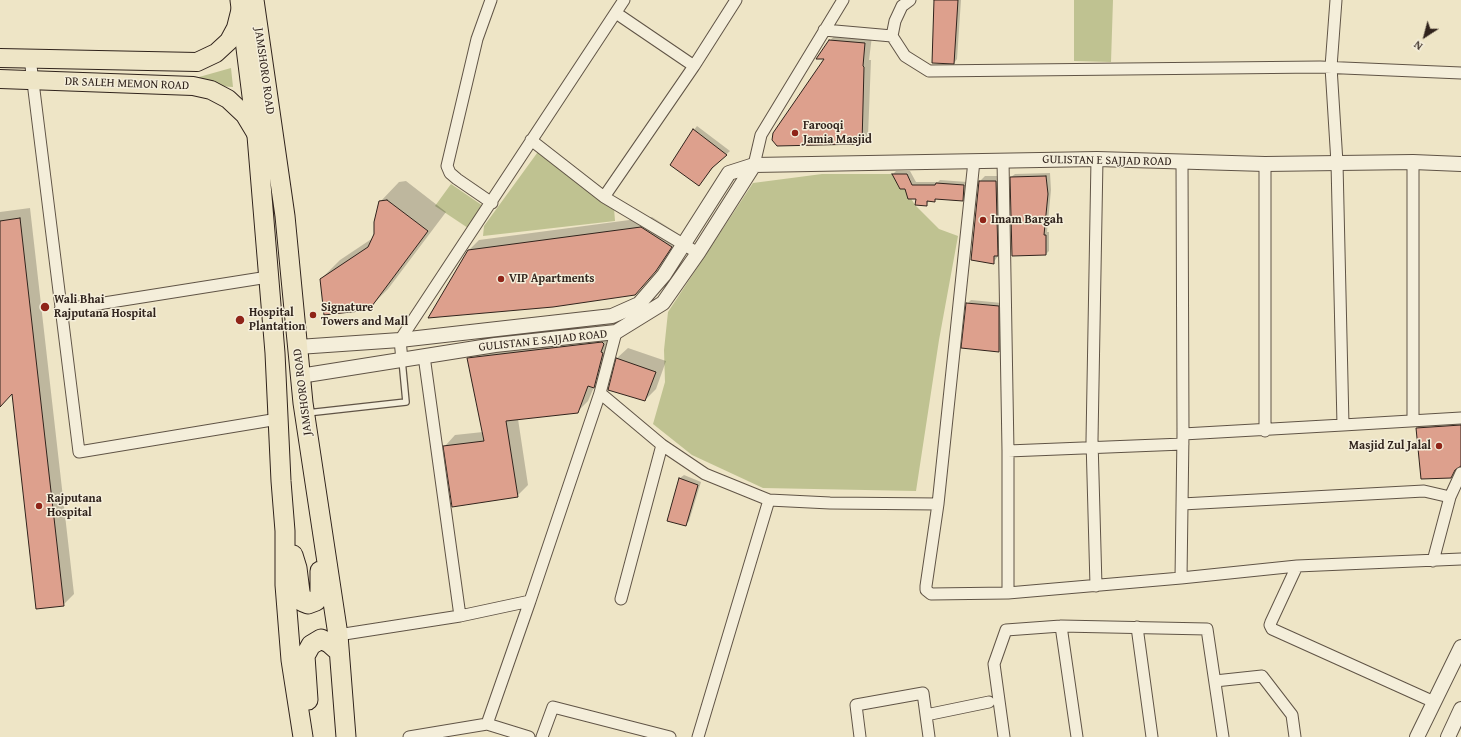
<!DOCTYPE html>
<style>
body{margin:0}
#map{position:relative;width:1461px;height:737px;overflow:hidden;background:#eee5c6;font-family:"Gentium Book Plus",serif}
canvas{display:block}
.north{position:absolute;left:1405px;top:16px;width:40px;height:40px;-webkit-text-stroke:3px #f4eeda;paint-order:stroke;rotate:216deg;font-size:11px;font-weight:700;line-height:16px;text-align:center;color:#30231c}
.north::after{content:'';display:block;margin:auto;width:14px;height:18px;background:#30231c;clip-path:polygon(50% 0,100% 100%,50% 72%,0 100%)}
</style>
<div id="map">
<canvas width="1461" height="737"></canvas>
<div class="north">N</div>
</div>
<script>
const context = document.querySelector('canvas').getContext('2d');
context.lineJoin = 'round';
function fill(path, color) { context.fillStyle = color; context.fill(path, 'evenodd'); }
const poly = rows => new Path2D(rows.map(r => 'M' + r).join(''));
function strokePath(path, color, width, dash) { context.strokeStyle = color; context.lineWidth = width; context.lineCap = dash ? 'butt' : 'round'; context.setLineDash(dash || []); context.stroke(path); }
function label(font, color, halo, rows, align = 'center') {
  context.font = font + ' "Gentium Book Plus",serif'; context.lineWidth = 3; context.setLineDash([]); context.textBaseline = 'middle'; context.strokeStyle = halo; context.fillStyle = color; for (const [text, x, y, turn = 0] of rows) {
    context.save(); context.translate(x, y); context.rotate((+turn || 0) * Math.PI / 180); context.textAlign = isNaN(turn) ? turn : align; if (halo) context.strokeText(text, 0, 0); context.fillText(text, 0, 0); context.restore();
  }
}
const green = poly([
 [1074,0,1113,0,1111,62,1074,61],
 [231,68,233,87,150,81,151,78,199,77],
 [540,149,614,208,615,221,483,236,484,226],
 [822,174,896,174,915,205,939,229,958,236,939,340,916,491,763,488,692,455,653,424,665,382,664,350,668,312,753,183],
 [451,184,486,208,468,228,435,206]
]);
const shadow = poly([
 [935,0,961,0,957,59,954,63],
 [837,34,872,36,869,60,871,60,868,136,861,143,826,58,829,41],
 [697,126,730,151,715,165,699,185,694,130],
 [896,171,910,171,916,182,938,182,940,180,967,182,966,196,962,200,937,198,934,201,930,200,926,205,893,174],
 [1050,173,1051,190,1047,232,1049,232,1049,251,1046,254,1011,177,1015,174],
 [985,176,1001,176,1003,249,993,263,980,181],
 [406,181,446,212,388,289,368,309,321,279,340,260,373,238,380,202,399,182],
 [30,208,74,594,63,605,13,392,0,406,0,212],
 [652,217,682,236,667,259,635,294,468,251,479,240],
 [971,300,1002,303,1002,347,999,351,967,304],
 [613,332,605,376,594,387,588,401,577,412,518,419,528,485,517,496,445,446,455,435,483,432,469,358,479,348],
 [628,348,666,361,656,389,645,400,609,390,617,358],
 [1461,419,1461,465,1450,477,1417,428,1424,421],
 [684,475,701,482,689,521,686,524,668,520,680,478]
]);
const building = poly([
 [934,0,958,0,954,64,932,63,934,0],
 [829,40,865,43,863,66,864,67,862,144,777,146,772,140,773,133,824,59,816,59,829,40],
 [693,129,727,155,712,168,699,186,670,165,693,129],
 [892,174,907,174,912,185,935,185,936,183,964,185,963,201,935,199,935,202,927,201,927,206,915,205,916,199,908,199,905,189,900,189,892,174],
 [1046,176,1048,194,1044,235,1046,235,1046,255,1012,256,1010,177,1046,176],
 [979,181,996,181,998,256,994,256,994,264,971,260,979,181],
 [387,200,428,231,369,310,324,315,320,279,368,247,374,234,374,222,379,201,387,200],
 [20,218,64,606,36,609,12,394,0,407,0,221,20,218],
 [641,227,672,247,656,271,635,295,553,307,428,318,468,250,641,227],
 [966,303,999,306,999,352,961,348,966,303],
 [602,342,604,344,601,352,603,353,594,388,588,386,578,413,506,421,518,497,452,507,443,446,484,441,467,358,602,342],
 [616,358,656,372,645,401,608,390,616,358],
 [1461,425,1461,466,1455,470,1451,478,1421,479,1416,428,1461,425],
 [679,478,698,485,686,526,667,521,679,478]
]);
const service = poly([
 [307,413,406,402,402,360]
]);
const minor = poly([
 [491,0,477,39,447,166,450,173,457,179,492,203],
 [1336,0,1331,67,1337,163,1343,425,1183,434,1181,578,1297,566,1461,559],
 [616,13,694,66],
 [824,30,892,36,895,21,902,6,910,0],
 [892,36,905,56,929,71,1320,67,1461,73],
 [30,58,79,452,278,419],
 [531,140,604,197,698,253],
 [974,161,938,504,926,586,926,590,931,594,1008,593,1008,451,1003,160],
 [1182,162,1183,434],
 [754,165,761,135,843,0],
 [604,197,694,66,736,0],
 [60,310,268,277],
 [616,332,600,393,662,445,705,474,769,500,830,503,938,504],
 [424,356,460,616,530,601,600,393],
 [402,360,400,340,624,0],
 [1413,420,1413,162],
 [1343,425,1461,418],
 [1265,431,1265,164],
 [1008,451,1183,444],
 [1182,504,1424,491,1450,497],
 [1433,561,1450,497,1461,473],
 [1297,566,1271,622,1270,625,1272,629,1434,702],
 [1096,586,1092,440,1097,159],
 [1008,593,1181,578],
 [621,599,662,445],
 [1061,626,1077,737],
 [1137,627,1152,737],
 [338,635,460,616],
 [1215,681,1262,676,1292,715,1295,737],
 [926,715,929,737],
 [487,724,529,737],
 [409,737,487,724,530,601],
 [542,737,553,707,670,737],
 [698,737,769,500],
 [860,737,856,705,923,693,926,715,989,702],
 [1004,737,994,664,1006,630,1061,626,1207,629,1223,737]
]);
const tertiary = poly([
 [298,347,400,340,612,316,639,304,664,275,729,173,754,165,1097,159,1265,164,1413,162,1461,164],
 [300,376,495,345,616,332,663,303,698,253,754,165],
 [1417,737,1461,647],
 [1448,737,1461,709]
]);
const primary = poly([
 [0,58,197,62,216,53,229,41,236,28,241,8],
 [0,79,193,86,211,90,228,99,245,115,257,135]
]);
const trunk = poly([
 [240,0,257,136,275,353,281,481,285,531,285,585,291,660,303,737],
 [254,0,285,216,303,403,338,635,346,737],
 [293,555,297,568,300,592,303,602,308,604,316,601,320,594,320,571],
 [308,700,305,656,311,645,321,639,329,643,338,651]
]);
const markers = [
 [795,133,4,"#8f2418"],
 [983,220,4,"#8f2418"],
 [501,279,4,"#8f2418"],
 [45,307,5,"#8f2418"],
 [313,315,4,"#8f2418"],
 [240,320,5,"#8f2418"],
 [1439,446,4,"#8f2418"],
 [39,506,4,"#8f2418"]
];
const streetNames = [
 ["JAMSHORO ROAD",264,71,82],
 ["DR SALEH MEMON ROAD",127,84,2],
 ["GULISTAN E SAJJAD ROAD",1107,161,1],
 ["GULISTAN E SAJJAD ROAD",543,341,-6],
 ["JAMSHORO ROAD",303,392,-97]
];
const poiNames = [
 ["Farooqi",803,126],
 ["Jamia Masjid",803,140],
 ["Imam Bargah",991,220],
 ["VIP Apartments",509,279],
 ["Wali Bhai",54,300],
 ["Rajputana Hospital",54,314],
 ["Signature",321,308],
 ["Towers and Mall",321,322],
 ["Hospital",249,313],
 ["Plantation",249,327],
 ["Masjid Zul Jalal",1431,446,"right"],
 ["Rajputana",47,499],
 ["Hospital",47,513]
];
fill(green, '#bfc291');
fill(shadow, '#0003');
fill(building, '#dda08d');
strokePath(building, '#30231c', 1);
strokePath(service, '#605446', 8);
strokePath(minor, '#605446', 13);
strokePath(tertiary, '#605446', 16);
strokePath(primary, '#30231c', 20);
strokePath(trunk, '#30231c', 21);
strokePath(service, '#f4eeda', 5.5);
strokePath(minor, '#f4eeda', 11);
strokePath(tertiary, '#f4eeda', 14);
strokePath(primary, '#eee5c6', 18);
strokePath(trunk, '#eee5c6', 19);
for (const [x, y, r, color] of markers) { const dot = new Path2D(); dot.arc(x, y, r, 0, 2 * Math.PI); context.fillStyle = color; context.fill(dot); strokePath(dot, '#f4eeda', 1.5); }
label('12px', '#30231c', '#f4eeda', streetNames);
label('bold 12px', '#30231c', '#f4eeda', poiNames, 'left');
</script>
